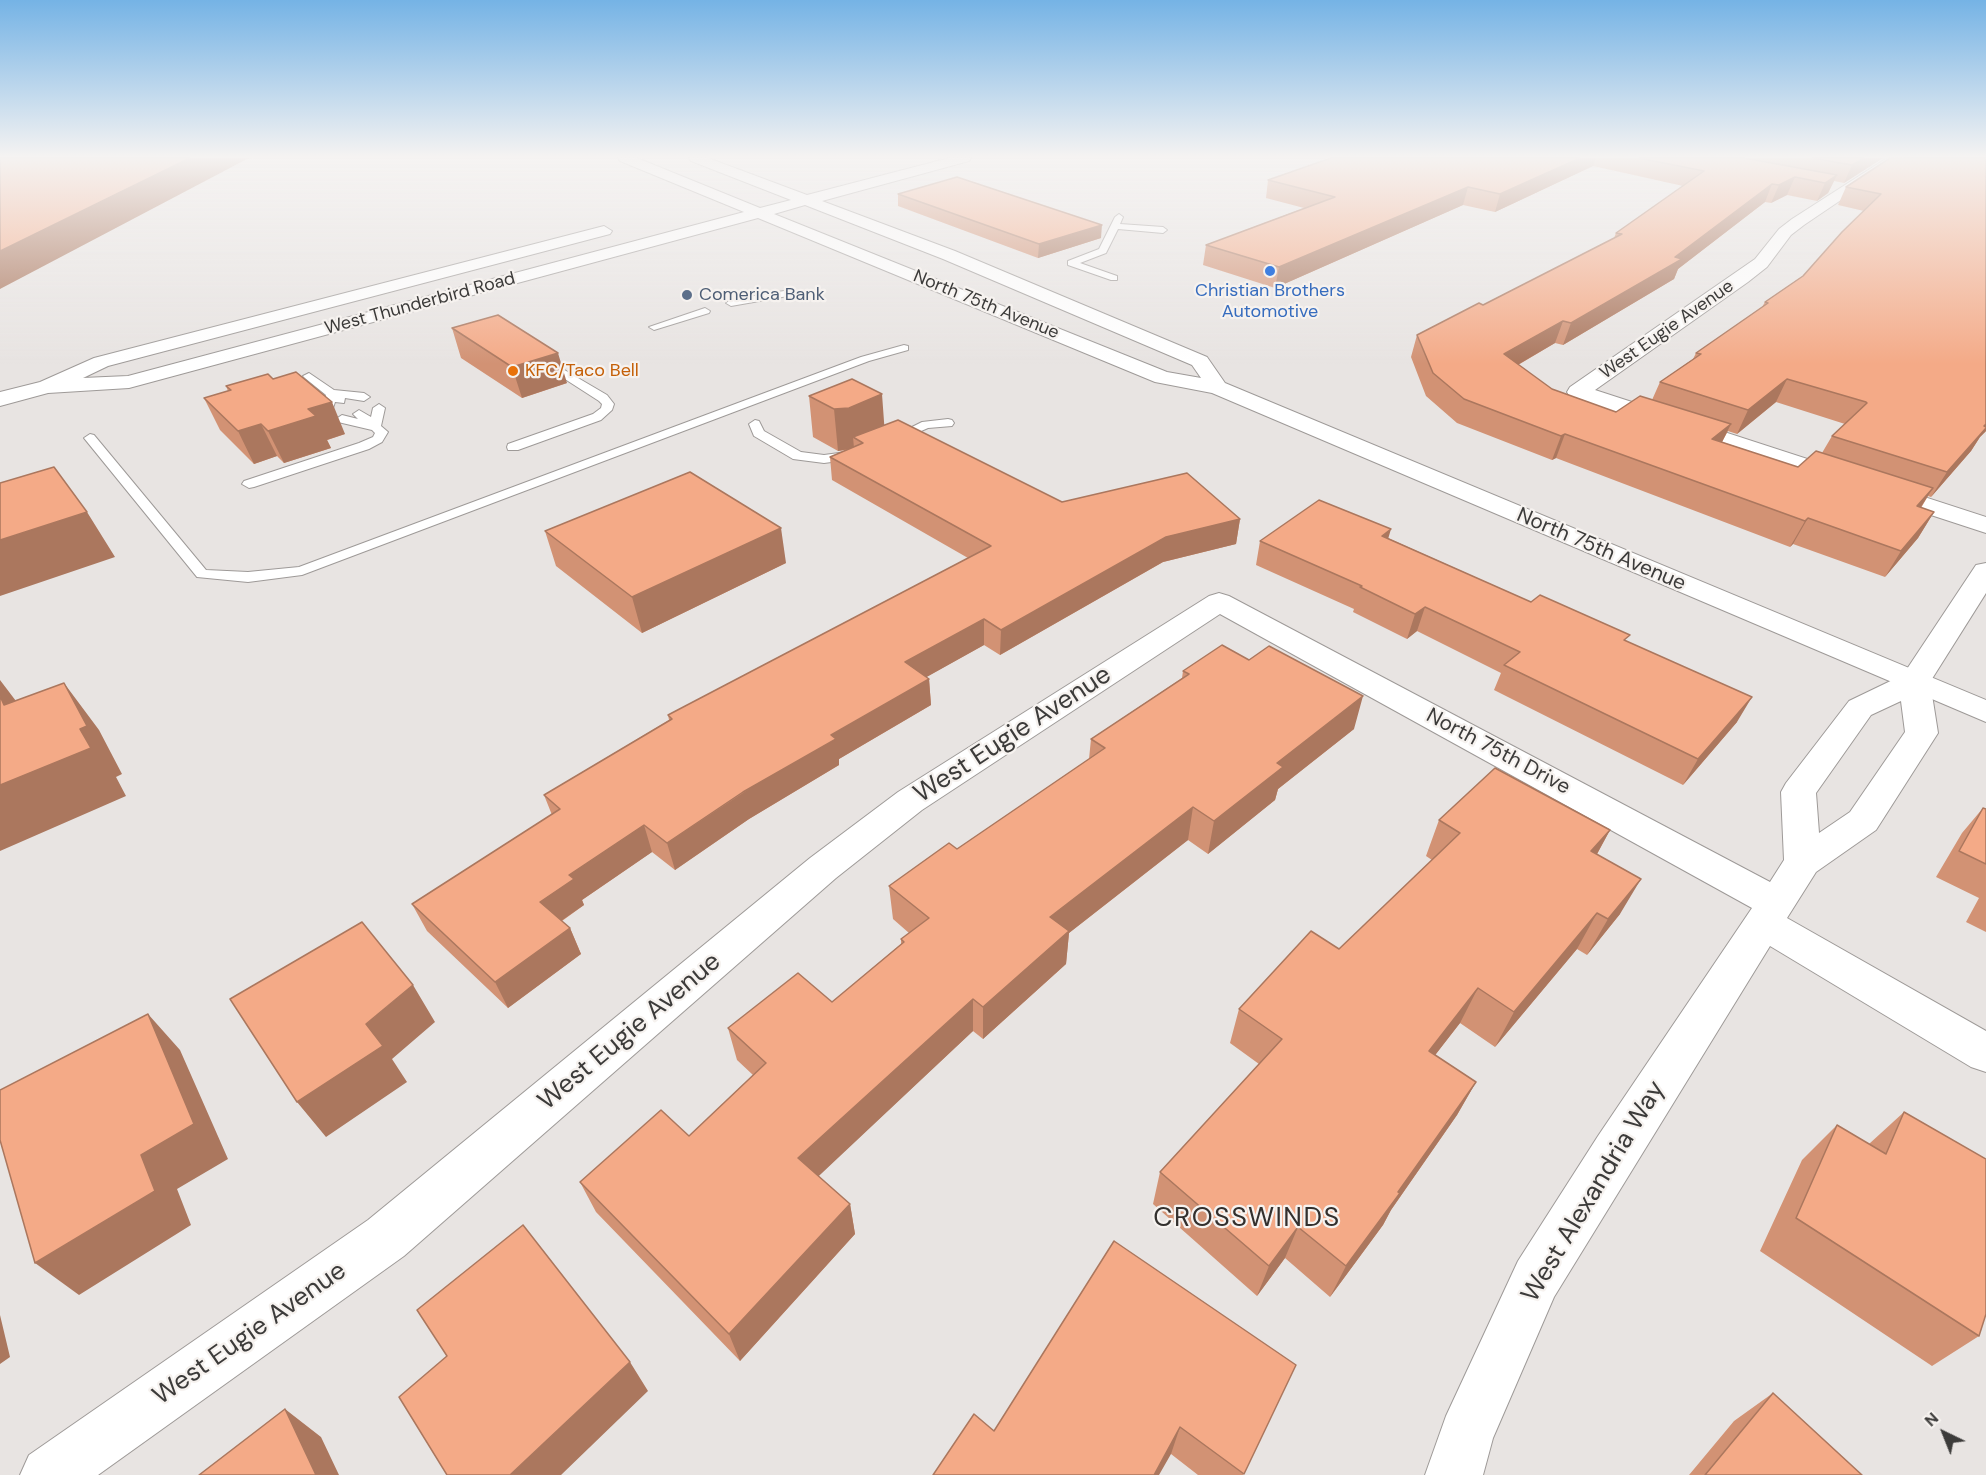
<!DOCTYPE html>
<style>
body{margin:0}
#map{position:relative;width:1986px;height:1475px;overflow:hidden;background:#e8e4e2;font-family:"DM Sans",sans-serif}
canvas{display:block}
.north{position:absolute;left:1914px;top:1403px;width:60px;height:60px;-webkit-text-stroke:4px #f6f2ef;paint-order:stroke;rotate:317deg;font-size:16px;font-weight:700;line-height:24px;text-align:center;color:#3c3b3a}
.north::after{content:'';display:block;margin:auto;width:21px;height:27px;background:#3c3b3a;clip-path:polygon(50% 0,100% 100%,50% 72%,0 100%)}
</style>
<div id="map">
<canvas width="1986" height="1475"></canvas>
<div class="north">N</div>
</div>
<script>
const context = document.querySelector('canvas').getContext('2d');
context.lineJoin = 'round';
const poly = rows => new Path2D(rows.map(r => 'M' + r).join(''));
function strokePath(path, color, width, dash) { context.strokeStyle = color; context.lineWidth = width; context.lineCap = dash ? 'butt' : 'round'; context.setLineDash(dash || []); context.stroke(path); }
function fill(path, color) { context.fillStyle = color; context.fill(path, 'evenodd'); }
function label(font, color, halo, rows, align = 'center') {
  context.font = font + ' "DM Sans",sans-serif'; context.lineWidth = 4.5; context.setLineDash([]); context.textBaseline = 'middle'; context.strokeStyle = halo; context.fillStyle = color; for (const [text, x, y, turn = 0] of rows) {
    context.save(); context.translate(x, y); context.rotate((+turn || 0) * Math.PI / 180); context.textAlign = isNaN(turn) ? turn : align; if (halo) context.strokeText(text, 0, 0); context.fillText(text, 0, 0); context.restore();
  }
}
const service = poly([
 [1119,214,1123,217,1120,224,1163,227,1167,230,1163,233,1118,229,1106,253,1080,263,1117,276,1117,280,1111,280,1068,265,1068,261,1099,249,1115,217,1119,214],
 [784,291,788,292,788,296,731,306,726,303,731,300,784,291],
 [705,308,710,311,709,313,654,330,649,327,705,308],
 [904,345,908,346,908,350,869,361,302,575,248,582,197,577,84,438,90,434,94,435,206,570,248,572,299,567,861,357,904,345],
 [544,358,607,395,614,404,612,410,601,420,518,450,508,450,507,447,508,444,593,414,601,408,602,404,599,401,540,363,540,359,544,358],
 [309,373,334,390,364,393,370,397,364,401,345,398,344,403,335,402,332,411,324,411,322,408,326,395,305,378,303,376,309,373],
 [379,404,385,408,381,426,388,432,382,442,369,449,254,487,249,488,242,484,244,481,359,443,373,437,375,433,372,430,338,422,336,419,342,415,358,419,353,414,359,410,371,417,373,408,379,404],
 [948,419,952,420,954,423,952,426,928,428,894,443,888,439,922,422,948,419],
 [755,420,759,421,764,431,801,452,824,455,854,451,860,455,854,459,824,463,793,459,754,436,749,424,755,420]
]);
const minor = poly([
 [1887,158,1903,158,1804,225,1791,235,1767,267,1748,282,1595,390,1986,517,1986,533,1570,397,1567,392,1570,387,1755,259,1779,229,1792,219,1887,158],
 [1986,563,1986,593,1930,682,1938,733,1876,830,1816,872,1787,918,1986,1031,1986,1072,1971,1067,1770,946,1554,1297,1493,1438,1483,1475,1425,1475,1446,1416,1518,1261,1598,1136,1752,908,1220,614,922,810,836,878,404,1256,98,1475,20,1475,29,1455,368,1220,810,858,898,792,1209,596,1219,593,1229,596,1770,882,1784,860,1781,792,1786,783,1849,701,1903,675,1976,565,1986,563],
 [1901,701,1905,732,1850,812,1819,833,1816,793,1871,715,1901,701]
]);
const secondary = poly([
 [618,158,637,158,760,208,791,200,691,161,689,158,708,158,807,195,949,158,971,158,969,161,822,201,955,251,1207,357,1225,383,1986,700,1986,722,1212,393,1155,382,758,218,129,388,48,393,0,406,0,392,40,382,94,358,604,226,612,231,610,234,108,366,83,378,128,376,744,212,620,161,618,158],
 [805,205,943,259,1192,365,1201,378,1167,372,774,214,805,205]
]);
const wall = poly([
 [1331,158,1883,158,1844,183,1834,181,1828,193,1817,201,1787,195,1771,203,1765,202,1678,269,1674,279,1563,345,1555,343,1518,365,1552,389,1616,412,1652,400,1660,382,1693,359,1696,353,1762,307,1765,302,1803,276,1864,211,1838,205,1846,187,1986,158,1986,431,1980,437,1971,451,1931,497,1928,496,1921,508,1934,512,1918,538,1885,577,1793,544,1790,547,1556,458,1552,460,1457,423,1426,396,1411,357,1417,335,1483,305,1614,238,1616,233,1683,186,1593,166,1495,212,1463,205,1275,288,1203,265,1206,245,1304,208,1266,198,1268,180],
 [1776,402,1845,424,1832,436,1822,453,1798,467,1722,442,1728,431,1737,434],
 [898,194,1101,238,1038,258,898,206],
 [452,328,567,383,522,398,461,358],
 [273,379,345,434,327,440,331,448,284,463,277,456,254,464,220,430,204,398,228,391,226,386],
 [809,396,884,425,1062,502,1240,519,1236,544,1163,562,1000,655,984,645,926,677,929,679,931,705,839,759,839,765,749,819,675,870,652,852,582,900,584,905,562,921,570,928,581,954,508,1008,427,931,412,904,552,815,544,795,669,720,668,715,968,558,832,480,830,457,846,450,838,451,813,437],
 [545,531,786,563,642,633,556,566],
 [1388,538,1531,602,1627,641,1737,722,1683,785,1494,690,1501,673,1417,631,1407,639,1353,612,1354,609,1256,565,1260,541],
 [1183,671,1354,729,1278,789,1275,800,1208,854,1188,840,1069,933,1066,964,983,1039,973,1031,818,1176,850,1204,855,1234,740,1361,596,1212,580,1182,689,1136,753,1075,737,1060,728,1028,832,1002,901,944,901,939,909,933,893,919,889,886,957,849,1089,759,1091,739,1182,678],
 [1983,808,1986,809,1986,932,1966,922,1979,898,1936,877,1962,833],
 [1439,820,1610,830,1597,854,1620,914,1587,955,1577,949,1495,1047,1460,1023,1435,1055,1476,1082,1457,1115,1391,1210,1383,1225,1330,1297,1285,1258,1257,1296,1153,1204,1160,1172,1259,1064,1230,1043,1239,1009,1339,949,1432,860,1426,856],
 [1904,1112,1979,1336,1932,1366,1760,1251,1802,1160,1837,1125,1869,1144],
 [1296,1365,1243,1475,1198,1475,1171,1454,994,1431],
 [1773,1393,1862,1475,1689,1475,1734,1421]
]);
const shadedWall = poly([
 [190,158,255,158,247,159,0,289,0,251],
 [1580,158,1596,158,1593,166,1495,212,1500,194],
 [1864,158,1883,158,1844,183,1852,165],
 [1837,175,1828,193,1817,201,1825,183],
 [1795,177,1787,195,1771,203,1779,185],
 [1772,184,1765,202,1678,269,1674,279,1563,345,1571,323,1675,257],
 [1468,187,1463,205,1275,288,1279,267],
 [1102,225,1101,238,1038,258,1039,244],
 [1563,321,1555,343,1497,377,1504,354],
 [558,353,567,383,522,398,512,367],
 [1787,379,1776,402,1737,434,1748,410],
 [882,394,885,435,863,443,853,437,854,448,838,451,834,409],
 [332,402,345,434,327,440,331,448,284,463,268,431,308,409],
 [261,424,277,456,254,464,238,431],
 [1731,424,1719,448,1712,439],
 [1986,424,1986,431,1980,437,1971,451,1931,497,1947,472],
 [1565,434,1556,458,1552,460,1561,436],
 [1933,488,1917,513,1917,506],
 [87,512,115,557,0,596,0,540],
 [1934,512,1918,538,1885,577,1901,551],
 [1808,518,1793,544,1790,547,1805,521],
 [1240,519,1236,544,1163,562,1000,655,1001,630,1166,537],
 [781,528,786,563,642,633,632,597],
 [1391,529,1384,553,1382,536],
 [1425,607,1417,631,1407,639,1415,614],
 [984,619,984,645,907,688,905,662],
 [929,679,931,705,839,759,839,765,749,819,675,870,667,843,831,735],
 [0,680,19,705,4,705,0,696],
 [64,683,99,730,122,774,116,777,126,796,0,851,0,785,80,729],
 [1363,696,1354,729,1278,789,1275,800,1208,854,1214,821,1277,763],
 [1752,697,1737,722,1683,785,1698,759],
 [1193,807,1188,840,1069,933,1066,964,983,1039,983,1007,1050,917],
 [644,825,652,852,582,900,584,905,551,928,540,902,569,875],
 [1610,830,1591,865,1591,851],
 [1641,879,1620,914,1587,955,1608,919],
 [1597,913,1577,949,1495,1047,1514,1012],
 [570,928,581,954,508,1008,495,982],
 [413,985,435,1022,392,1059,407,1082,326,1137,297,1102,366,1024],
 [1478,988,1460,1023,1412,1085,1429,1051],
 [973,999,973,1031,805,1189,798,1158],
 [148,1014,180,1050,228,1159,177,1189,191,1225,79,1295,35,1263,141,1155],
 [1476,1082,1457,1115,1391,1210,1383,1225,1330,1297,1346,1266],
 [850,1204,855,1234,740,1361,729,1334],
 [1298,1227,1285,1258,1257,1296,1269,1266],
 [0,1315,10,1357,0,1364],
 [630,1362,648,1391,561,1475,510,1475],
 [285,1409,321,1437,339,1475,316,1475],
 [1180,1427,1171,1454,1159,1475,1154,1475]
]);
const building = poly([
 [0,158,190,158,0,251,0,158],
 [1331,158,1580,158,1500,194,1468,187,1279,267,1206,245,1335,197,1268,180,1331,158],
 [1639,158,1744,158,1837,175,1825,183,1795,177,1779,185,1772,184,1675,257,1682,259,1571,323,1563,321,1504,354,1552,389,1616,412,1640,396,1731,424,1712,439,1798,467,1816,451,1933,488,1917,506,1934,512,1901,551,1808,518,1805,521,1565,434,1561,436,1464,399,1433,373,1417,335,1479,303,1483,305,1622,234,1616,233,1704,171,1639,158],
 [1812,158,1864,158,1852,165,1812,158],
 [1890,158,1986,158,1986,424,1984,426,1986,427,1986,428,1947,472,1832,436,1867,403,1866,402,1787,379,1748,410,1660,382,1701,354,1696,353,1768,303,1765,302,1803,276,1842,232,1881,194,1846,187,1890,158],
 [957,177,1102,225,1039,244,898,194,957,177],
 [498,315,558,353,512,367,452,328,498,315],
 [296,372,332,402,308,409,316,416,268,431,261,424,238,431,204,398,231,390,226,386,268,374,273,379,296,372],
 [852,379,882,394,849,408,834,409,809,396,852,379],
 [898,420,1062,502,1187,473,1240,519,1166,537,1001,630,984,619,905,662,929,679,831,735,836,739,743,792,667,843,644,825,569,875,574,879,540,902,570,928,495,982,412,904,560,809,544,795,672,719,668,715,991,546,830,457,863,443,853,437,898,420],
 [54,467,87,512,0,540,0,483,54,467],
 [690,472,781,528,632,597,545,531,690,472],
 [1319,500,1391,529,1382,536,1531,602,1540,595,1630,635,1624,640,1752,697,1698,759,1504,665,1520,652,1425,607,1415,614,1360,587,1362,586,1260,541,1319,500],
 [1222,645,1249,660,1269,646,1363,696,1277,763,1283,767,1214,821,1193,807,1050,917,1069,931,983,1007,973,999,798,1158,850,1204,729,1334,580,1182,661,1110,689,1136,766,1063,728,1028,798,973,832,1002,904,942,901,939,929,918,889,886,949,843,957,849,1105,748,1091,739,1189,674,1183,671,1222,645],
 [64,683,87,726,80,729,91,748,0,785,0,696,4,705,64,683],
 [1495,768,1610,830,1591,851,1641,879,1608,919,1597,913,1514,1012,1478,988,1429,1051,1476,1082,1398,1192,1400,1193,1346,1266,1298,1227,1269,1266,1160,1172,1282,1039,1239,1009,1311,931,1339,949,1460,833,1439,820,1495,768],
 [1983,808,1986,809,1986,864,1959,851,1983,808],
 [362,922,413,985,366,1024,383,1046,297,1102,230,999,362,922],
 [148,1014,194,1124,141,1155,155,1191,35,1263,0,1140,0,1090,148,1014],
 [1904,1112,1986,1159,1986,1314,1979,1336,1796,1218,1837,1125,1886,1154,1904,1112],
 [523,1225,630,1362,510,1475,447,1475,399,1397,447,1356,417,1310,523,1225],
 [1114,1241,1296,1365,1244,1474,1180,1427,1154,1475,933,1475,974,1414,994,1431,1114,1241],
 [1773,1393,1862,1475,1705,1475,1773,1393],
 [285,1409,316,1475,199,1475,285,1409]
]);
const markers = [
 [1270,271,6,"#3f7fe0"],
 [687,295,6,"#5c6f8a"],
 [513,371,6,"#e8710a"]
];
const farShopnames = [
 ["Christian Brothers",1270,291],
 ["Automotive",1270,312]
];
const farServicenames = [
 ["Comerica Bank",699,295]
];
const farStreetnames = [
 ["West Thunderbird Road",420,304,-15],
 ["North 75th Avenue",986,305,22],
 ["West Eugie Avenue",1667,330,-35]
];
const farFoodnames = [
 ["KFC/Taco Bell",525,371]
];
const streetNames = [
 ["North 75th Avenue",1601,550,23],
 ["North 75th Drive",1498,752,28]
];
const nearStreetnames = [
 ["West Eugie Avenue",1013,735,-33],
 ["West Eugie Avenue",630,1032,-40],
 ["West Alexandria Way",1594,1192,-59],
 ["West Eugie Avenue",250,1334,-35]
];
const nearNeighbourhoodnames = [
 ["CROSSWINDS",1247,1219]
];
strokePath(service, '#9e9a98', 2);
strokePath(minor, '#9e9a98', 2);
strokePath(secondary, '#9e9a98', 2);
fill(service, '#fff');
fill(minor, '#fff');
fill(secondary, '#fff');
fill(wall, '#d29274');
fill(shadedWall, '#ab775e');
fill(building, '#f4aa87');
strokePath(building, '#ab775e', 1.5);
const sky = context.createLinearGradient(0, 0, 0, 364);
sky.addColorStop(0, '#75b3e5');
sky.addColorStop(0.43, '#f5f3f2');
sky.addColorStop(1, '#f5f3f200');
context.fillStyle = sky;
context.fillRect(0, 0, 1986, 364);
for (const [x, y, r, color] of markers) { const dot = new Path2D(); dot.arc(x, y, r, 0, 2 * Math.PI); context.fillStyle = color; context.fill(dot); strokePath(dot, '#f6f2ef', 2); }
label('18px', '#366cbe', '#f6f2ef', farShopnames);
label('18px', '#4e5e75', '#f6f2ef', farServicenames, 'left');
label('18px', '#3c3b3a', '#f6f2ef', farStreetnames);
label('18px', '#c56008', '#f6f2ef', farFoodnames, 'left');
label('21px', '#3c3b3a', '#f6f2ef', streetNames);
label('26px', '#3c3b3a', '#f6f2ef', nearStreetnames);
context.letterSpacing = '1.5px';
label('27px', '#33302e', '#f6f2ef', nearNeighbourhoodnames);
context.letterSpacing = '0px';
</script>
